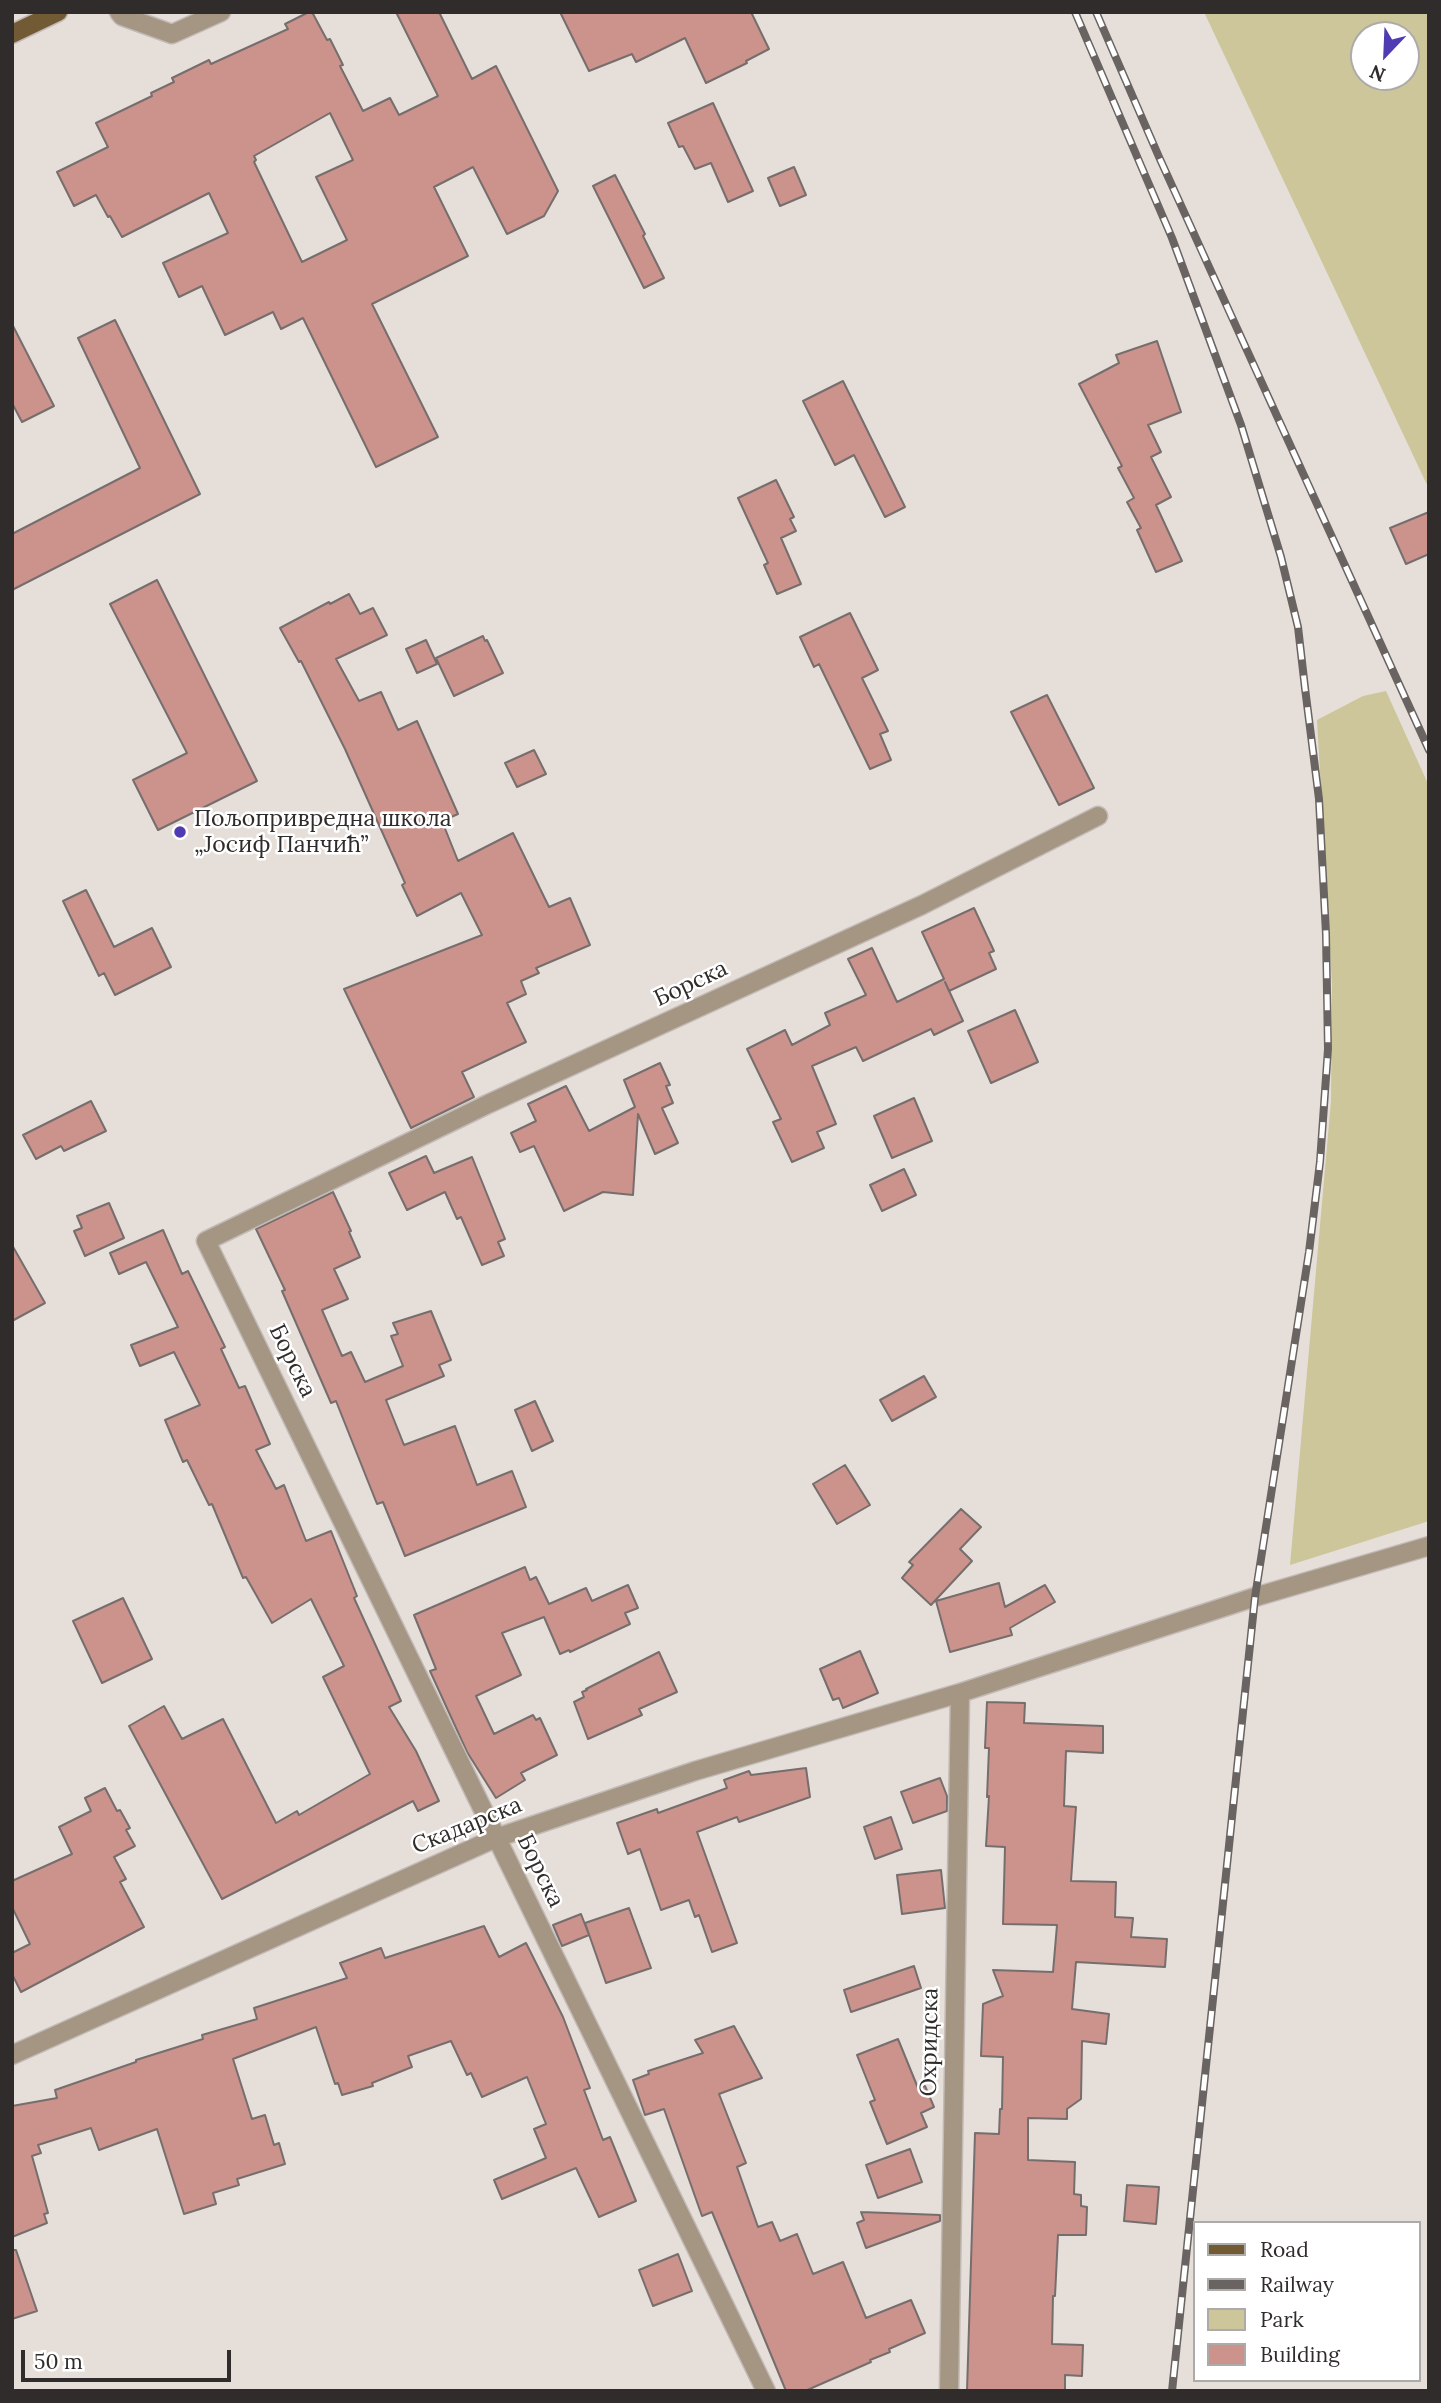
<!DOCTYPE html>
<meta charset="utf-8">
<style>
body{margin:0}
#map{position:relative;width:1441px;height:2403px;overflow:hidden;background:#e6ded9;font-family:Lora,serif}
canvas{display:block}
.frame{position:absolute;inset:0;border:14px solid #302c2b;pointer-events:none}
.legend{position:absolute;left:1193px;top:2221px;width:228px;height:161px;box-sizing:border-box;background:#fff;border:2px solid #acabaa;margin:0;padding:9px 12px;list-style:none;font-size:21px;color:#302c2b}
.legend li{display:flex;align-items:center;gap:14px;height:35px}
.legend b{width:35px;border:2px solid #acabaa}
.north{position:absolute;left:1350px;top:21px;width:70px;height:70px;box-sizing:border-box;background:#fff;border:2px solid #acabaa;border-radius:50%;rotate:203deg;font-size:19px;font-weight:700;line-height:28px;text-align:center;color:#302c2b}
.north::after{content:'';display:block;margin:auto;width:24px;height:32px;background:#4f3cb3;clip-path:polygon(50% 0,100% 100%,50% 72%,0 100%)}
.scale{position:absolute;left:21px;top:2350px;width:210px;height:32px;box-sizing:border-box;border:4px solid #302c2b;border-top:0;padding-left:9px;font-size:21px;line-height:24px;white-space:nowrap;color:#302c2b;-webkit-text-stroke:5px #fff;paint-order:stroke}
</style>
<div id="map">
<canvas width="1441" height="2403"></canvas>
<div class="frame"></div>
<ul class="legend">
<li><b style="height:9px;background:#725a35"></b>Road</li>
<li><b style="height:9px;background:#696462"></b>Railway</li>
<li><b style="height:19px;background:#ccc69a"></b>Park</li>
<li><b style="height:19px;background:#cc928c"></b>Building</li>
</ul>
<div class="north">N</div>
<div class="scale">50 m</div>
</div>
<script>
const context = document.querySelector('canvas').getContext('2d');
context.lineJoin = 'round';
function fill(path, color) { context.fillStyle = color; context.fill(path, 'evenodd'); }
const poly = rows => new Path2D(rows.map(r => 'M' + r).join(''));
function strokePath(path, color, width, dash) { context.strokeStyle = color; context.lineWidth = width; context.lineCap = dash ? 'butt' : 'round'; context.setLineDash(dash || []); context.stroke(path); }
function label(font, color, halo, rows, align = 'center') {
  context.font = font + ' Lora,serif'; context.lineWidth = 5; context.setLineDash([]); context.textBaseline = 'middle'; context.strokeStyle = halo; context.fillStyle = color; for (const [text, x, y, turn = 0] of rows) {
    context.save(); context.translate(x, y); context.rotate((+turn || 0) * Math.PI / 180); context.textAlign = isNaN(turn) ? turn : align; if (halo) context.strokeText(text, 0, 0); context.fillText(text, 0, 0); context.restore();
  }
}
const green = poly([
 [1204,12,1429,12,1429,489],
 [1364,35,1406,35,1406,77,1364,77],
 [1386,691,1429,786,1429,1521,1290,1565,1331,1101,1332,985,1317,720,1363,696]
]);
const building = poly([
 [309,12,312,12,327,40,330,39,343,65,340,66,363,111,390,98,399,115,438,96,396,12,439,12,472,79,496,66,558,191,544,216,507,234,473,167,434,187,468,256,372,304,438,437,376,467,303,318,281,329,273,312,225,335,202,286,179,297,163,263,228,233,209,193,122,237,110,216,108,217,96,195,74,206,57,172,108,147,96,123,152,96,151,93,174,82,172,78,209,60,211,64,288,29,285,24,309,12],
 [330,113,353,160,316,177,347,240,302,262,254,162,256,160,254,156,330,113],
 [560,12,751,12,769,49,746,61,747,63,706,83,685,38,636,62,632,54,589,71,560,12],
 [713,103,753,191,728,202,711,163,695,169,683,146,679,147,668,123,713,103],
 [794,167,806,195,780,206,768,178,794,167],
 [615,175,645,234,643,236,664,278,644,288,593,186,615,175],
 [115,320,200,494,12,590,12,534,140,468,78,338,115,320],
 [12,324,54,406,22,422,12,403,12,324],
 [1157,341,1181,412,1148,425,1161,452,1151,457,1171,497,1156,505,1182,561,1156,572,1137,530,1141,528,1127,502,1134,498,1118,468,1122,466,1079,384,1119,363,1116,355,1157,341],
 [843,381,905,507,885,517,854,455,835,465,803,401,843,381],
 [776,480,794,517,790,519,796,531,781,538,801,584,777,594,764,565,768,563,738,498,776,480],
 [1429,512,1429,554,1406,564,1390,528,1429,512],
 [157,580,257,781,158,830,133,780,187,753,110,604,157,580],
 [349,594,360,614,373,608,387,635,336,659,359,701,381,692,398,730,417,721,458,814,442,821,458,861,513,833,549,907,570,898,590,945,536,968,539,973,521,981,526,994,507,1003,526,1042,462,1072,474,1097,411,1128,344,989,482,935,461,893,417,916,402,885,405,883,345,749,301,661,299,662,280,628,329,602,330,604,349,594],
 [850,613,878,670,862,678,888,731,880,734,891,760,870,769,819,664,814,667,800,637,850,613],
 [483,636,485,641,487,640,503,673,454,696,436,658,483,636],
 [426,640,437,664,417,673,406,649,426,640],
 [1047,695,1094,788,1059,805,1011,712,1047,695],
 [534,750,546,774,517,787,505,763,534,750],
 [86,890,114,947,152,928,171,967,115,995,104,973,99,976,63,901,86,890],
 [974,908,994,951,989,953,996,969,949,991,945,982,963,1021,934,1035,931,1029,863,1061,856,1047,812,1066,836,1124,817,1132,824,1148,792,1162,773,1122,781,1119,747,1049,785,1030,792,1045,830,1025,825,1013,866,995,848,959,872,948,897,1002,944,979,922,932,974,908],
 [1015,1010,1038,1062,991,1083,968,1031,1015,1010],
 [660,1063,670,1085,666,1086,673,1103,662,1108,678,1143,655,1154,638,1114,633,1195,603,1192,564,1211,534,1146,520,1152,511,1133,536,1121,528,1104,566,1086,589,1131,635,1107,624,1080,660,1063],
 [914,1098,932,1141,892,1158,874,1116,914,1098],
 [91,1101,106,1131,64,1151,61,1146,36,1159,23,1135,91,1101],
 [426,1156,434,1173,472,1157,505,1239,498,1242,504,1256,482,1265,461,1217,457,1219,445,1192,407,1210,389,1173,426,1156],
 [904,1169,916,1195,882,1211,870,1185,904,1169],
 [333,1192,351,1231,349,1232,360,1257,334,1269,348,1299,322,1310,342,1356,351,1352,365,1382,403,1366,391,1336,398,1334,393,1323,431,1311,451,1360,439,1365,444,1376,386,1400,404,1445,455,1426,477,1485,512,1471,526,1507,405,1556,383,1502,377,1504,336,1401,331,1403,282,1291,285,1290,256,1229,333,1192],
 [109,1203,124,1238,85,1256,74,1231,82,1228,77,1216,109,1203],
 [163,1230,182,1274,188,1271,225,1347,221,1349,239,1388,245,1386,270,1444,256,1450,276,1489,284,1485,306,1541,331,1531,357,1596,354,1598,401,1701,389,1707,416,1751,439,1801,418,1811,413,1801,222,1899,129,1726,164,1706,182,1739,223,1719,276,1823,297,1811,299,1815,370,1774,323,1677,344,1666,311,1599,272,1623,246,1577,243,1578,212,1504,209,1505,187,1460,183,1462,165,1420,200,1405,174,1352,140,1366,131,1345,178,1327,146,1262,119,1274,110,1253,163,1230],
 [12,1245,45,1303,12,1321,12,1245],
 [924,1376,936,1397,892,1421,880,1400,924,1376],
 [535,1401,553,1441,532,1451,515,1410,535,1401],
 [845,1465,870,1505,837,1524,813,1484,845,1465],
 [961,1509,981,1527,960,1549,972,1561,931,1605,902,1578,913,1565,909,1562,961,1509],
 [525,1567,530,1580,536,1577,549,1604,586,1588,592,1601,628,1585,638,1608,625,1613,630,1624,570,1652,569,1650,560,1654,544,1617,502,1633,521,1675,476,1696,494,1734,533,1715,536,1720,540,1718,557,1755,521,1773,525,1780,496,1798,467,1752,430,1671,436,1669,414,1615,525,1567],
 [999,1583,1005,1607,1045,1585,1055,1602,1010,1628,1012,1635,950,1652,936,1601,999,1583],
 [123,1598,152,1659,102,1683,73,1621,123,1598],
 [860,1651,878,1693,843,1708,839,1698,833,1700,820,1669,860,1651],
 [659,1652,677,1692,639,1709,642,1715,588,1739,574,1702,584,1697,582,1692,587,1690,586,1689,659,1652],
 [987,1702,1025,1703,1024,1723,1103,1726,1103,1753,1066,1751,1064,1806,1076,1807,1071,1881,1116,1882,1115,1917,1133,1918,1131,1937,1167,1939,1165,1967,1076,1962,1072,2009,1109,2014,1106,2044,1082,2041,1081,2099,1067,2109,1067,2119,1028,2118,1028,2160,1075,2162,1074,2194,1081,2195,1081,2206,1087,2207,1086,2235,1058,2235,1055,2296,1053,2296,1052,2344,1083,2345,1082,2376,1065,2375,1065,2391,967,2391,975,2133,999,2134,1000,2109,1002,2109,1003,2057,981,2056,983,2004,1003,1996,993,1970,1053,1972,1057,1925,1003,1924,1005,1847,986,1846,989,1796,987,1797,989,1748,985,1748,987,1702],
 [806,1768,810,1797,739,1822,737,1817,697,1832,737,1943,712,1952,699,1915,695,1917,689,1900,661,1910,640,1849,628,1854,617,1823,657,1809,658,1813,727,1788,724,1780,749,1771,751,1775,806,1768],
 [940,1778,947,1796,947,1811,913,1823,901,1792,940,1778],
 [105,1788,117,1811,120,1810,130,1828,126,1830,135,1846,114,1857,126,1879,120,1882,144,1927,21,1992,12,1974,12,1953,30,1944,12,1907,12,1881,72,1854,59,1827,91,1811,85,1798,105,1788],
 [891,1817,902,1849,875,1859,864,1827,891,1817],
 [941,1870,945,1908,902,1914,897,1875,941,1870],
 [629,1908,651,1968,606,1983,585,1923,629,1908],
 [581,1914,589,1935,562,1946,553,1925,581,1914],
 [484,1926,499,1957,526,1943,563,2017,590,2088,584,2090,603,2140,610,2137,636,2201,599,2217,576,2168,502,2199,494,2180,546,2158,534,2129,546,2124,527,2077,482,2097,471,2073,467,2075,451,2041,408,2056,412,2067,372,2083,373,2086,342,2095,338,2083,335,2084,316,2027,233,2059,252,2119,265,2115,274,2145,279,2143,285,2164,237,2179,239,2185,213,2193,216,2204,184,2214,157,2129,99,2150,91,2128,38,2145,41,2153,32,2156,48,2213,44,2214,47,2223,12,2237,12,2106,57,2098,55,2090,136,2062,136,2060,203,2039,202,2035,257,2019,254,2008,347,1978,340,1963,381,1948,385,1958,484,1926],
 [914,1966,921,1988,851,2012,844,1990,914,1966],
 [734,2026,762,2078,719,2094,746,2163,737,2167,758,2227,772,2222,780,2241,797,2234,813,2274,843,2262,866,2318,911,2300,925,2333,889,2349,890,2352,870,2360,871,2362,805,2391,786,2391,712,2212,702,2216,664,2109,645,2115,633,2080,649,2074,648,2071,703,2053,695,2040,734,2026],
 [898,2039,918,2088,925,2086,934,2107,921,2113,927,2127,887,2144,870,2102,875,2100,857,2055,898,2039],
 [910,2149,922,2182,878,2198,866,2165,910,2149],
 [1127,2185,1159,2187,1156,2224,1124,2221,1127,2185],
 [861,2212,940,2215,940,2221,866,2248,857,2223,864,2220,861,2212],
 [12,2250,16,2250,37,2311,12,2319,12,2250],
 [678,2254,692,2291,653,2306,639,2270,678,2254]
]);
const minor = poly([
 [119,12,122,16,172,34,221,12],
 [12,2055,496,1838,695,1771,960,1693,1255,1597,1429,1546],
 [766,2391,206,1241,488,1104,922,905,1098,816],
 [949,2391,960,1693]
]);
const primary = poly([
 [12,34,58,12]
]);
const rail = poly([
 [1075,12,1172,238,1241,425,1281,557,1298,627,1305,688,1319,799,1326,934,1328,1049,1320,1162,1309,1252,1255,1597,1172,2391],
 [1096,12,1159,157,1429,750]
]);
const markers = [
 [180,832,7,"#4f3cb3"]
];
const poiNames = [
 ["Пољопривредна школа",194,819],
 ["„Јосиф Панчић”",194,845]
];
const streetNames = [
 ["Борска",691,984,-25],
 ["Борска",292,1361,64],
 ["Скадарска",467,1826,-22],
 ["Борска",540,1871,64],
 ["Охридска",930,2042,-89]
];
fill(green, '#ccc69a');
fill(building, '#cc928c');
strokePath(building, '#766e6d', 2);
strokePath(minor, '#c2bab6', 21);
strokePath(primary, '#c2bab6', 21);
strokePath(minor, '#a49683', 18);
strokePath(primary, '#725a35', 18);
strokePath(rail, '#696462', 8);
strokePath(rail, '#fff', 5, [16]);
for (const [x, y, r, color] of markers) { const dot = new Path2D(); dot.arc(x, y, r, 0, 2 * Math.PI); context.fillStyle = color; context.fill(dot); strokePath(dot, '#fff', 2.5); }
label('23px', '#302c2b', '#fff', poiNames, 'left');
label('23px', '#302c2b', '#fff', streetNames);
</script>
